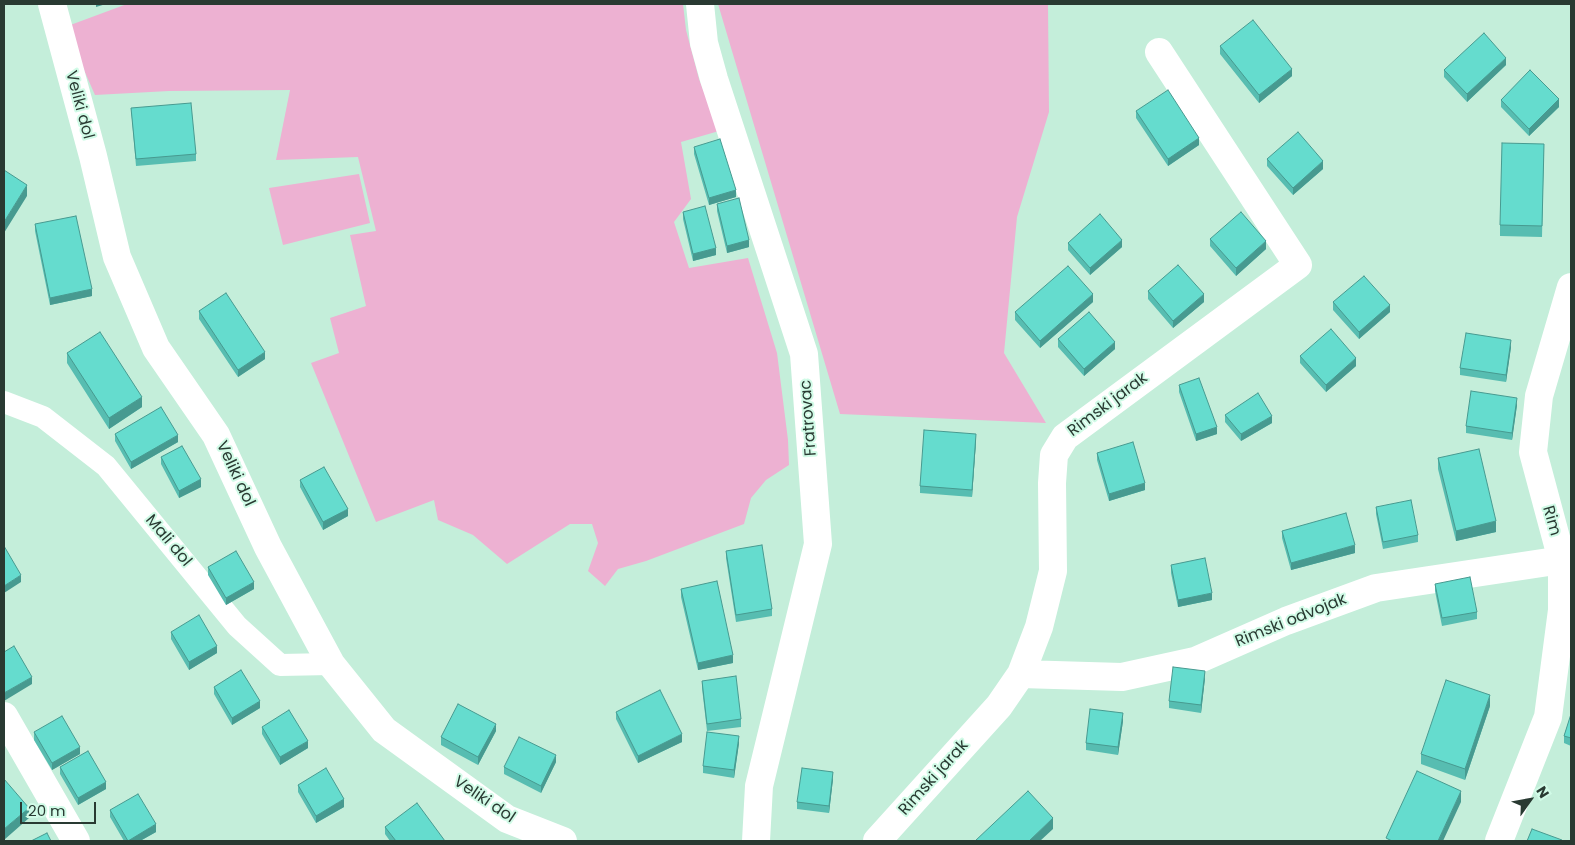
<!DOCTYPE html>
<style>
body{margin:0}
#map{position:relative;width:1575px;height:845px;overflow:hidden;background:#c4eeda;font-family:Poppins,sans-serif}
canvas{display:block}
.frame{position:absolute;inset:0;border:5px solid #293a32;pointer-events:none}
.north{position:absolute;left:1505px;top:775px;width:50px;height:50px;-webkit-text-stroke:4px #d1fbe7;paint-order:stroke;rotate:58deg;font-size:14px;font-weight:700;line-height:20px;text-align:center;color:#293a32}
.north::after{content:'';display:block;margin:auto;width:18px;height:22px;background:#293a32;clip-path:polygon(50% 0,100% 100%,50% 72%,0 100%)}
.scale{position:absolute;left:20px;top:802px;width:76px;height:22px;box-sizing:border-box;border:2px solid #293a32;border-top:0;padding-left:6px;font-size:15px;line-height:18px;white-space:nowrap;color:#293a32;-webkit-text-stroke:4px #d1fbe7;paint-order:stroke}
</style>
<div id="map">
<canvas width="1575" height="845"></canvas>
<div class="frame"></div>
<div class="north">N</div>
<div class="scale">20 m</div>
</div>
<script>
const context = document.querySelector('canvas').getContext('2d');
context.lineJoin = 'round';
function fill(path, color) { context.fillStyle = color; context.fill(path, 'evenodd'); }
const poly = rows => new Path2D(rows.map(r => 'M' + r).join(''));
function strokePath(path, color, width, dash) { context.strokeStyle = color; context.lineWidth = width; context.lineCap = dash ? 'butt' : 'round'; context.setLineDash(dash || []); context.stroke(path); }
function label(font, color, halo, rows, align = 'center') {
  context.font = font + ' Poppins,sans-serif'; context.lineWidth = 4; context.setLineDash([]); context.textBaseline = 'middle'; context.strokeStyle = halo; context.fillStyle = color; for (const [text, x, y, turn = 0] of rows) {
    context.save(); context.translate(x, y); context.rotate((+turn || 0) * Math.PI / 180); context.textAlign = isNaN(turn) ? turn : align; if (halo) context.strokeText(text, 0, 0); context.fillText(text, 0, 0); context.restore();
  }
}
const green = poly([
 [127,4,683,4,686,30,699,79,719,131,681,142,691,199,674,222,689,268,748,258,777,353,788,440,789,465,766,480,751,498,744,524,646,561,618,569,605,586,588,571,598,543,592,524,570,524,507,564,473,535,438,520,434,500,376,522,311,363,339,353,330,318,366,306,350,235,376,231,358,157,276,160,290,90,169,91,95,95,65,27],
 [718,4,1048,4,1049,112,1017,217,1004,353,1046,423,840,414],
 [359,174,370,223,283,245,269,188]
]);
const pedestrian = poly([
 [4,402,43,417,106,466,237,626,280,665,331,664]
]);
const minor = poly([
 [52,4,93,156,117,257,156,348,216,435,268,547,331,664,384,730,507,819,563,841],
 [700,4,704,43,714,79,804,354,818,544,759,786,756,841],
 [1021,674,1122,677,1195,661,1286,621,1376,588,1562,560],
 [4,716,76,841],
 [877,841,999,706,1021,674,1039,627,1053,571,1052,483,1054,455,1065,437,1298,265,1159,52]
]);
const tertiary = poly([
 [1499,841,1548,717,1562,610,1562,560,1533,452,1539,396,1571,287]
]);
const wall = poly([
 [1220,46,1292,76,1259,103,1220,54],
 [1506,65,1467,102,1444,77,1444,70],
 [1501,100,1559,107,1529,136,1501,107],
 [131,108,196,154,196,161,136,166],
 [1136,111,1199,145,1168,166,1136,118],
 [1544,144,1542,237,1500,236,1500,225],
 [694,147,736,197,709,205,694,154],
 [1267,159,1323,169,1293,195,1267,166],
 [717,204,749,247,727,253,717,211],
 [683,212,716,255,693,261,683,219],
 [35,224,92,296,50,305,35,231],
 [1210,239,1266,249,1236,276,1210,246],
 [1068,243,1122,247,1090,275,1068,250],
 [1148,291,1204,302,1173,328,1148,299],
 [1093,302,1040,348,1015,320,1015,312],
 [1333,302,1390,312,1359,339,1333,310],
 [199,311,265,359,238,377,199,319],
 [1058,339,1115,349,1084,376,1058,347],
 [1511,347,1506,382,1460,375,1460,368],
 [67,353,142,407,109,429,67,363],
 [1300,356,1356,366,1326,392,1300,363],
 [1179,385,1217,434,1196,441,1179,392],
 [1517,405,1512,440,1466,433,1466,426],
 [1225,415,1272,423,1241,441,1225,422],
 [115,434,178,442,131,469,115,441],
 [976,441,972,497,920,493,920,486],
 [1097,453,1145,490,1109,501,1097,460],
 [161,457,201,487,179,498,161,464],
 [1438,458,1496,532,1456,541,1438,469],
 [300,480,348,516,323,530,300,487],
 [1376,507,1418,535,1418,542,1383,549,1376,514],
 [1282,531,1355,553,1291,570,1282,538],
 [726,551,772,609,772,616,736,622,726,558],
 [1171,565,1212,600,1178,607,1171,573],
 [208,567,254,589,226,605,208,575],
 [1435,584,1477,612,1477,619,1442,626,1435,591],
 [681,589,733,663,698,670,681,597],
 [171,632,217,653,189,670,171,639],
 [1205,678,1201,713,1169,708,1169,701],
 [702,681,741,719,741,727,707,731,702,688],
 [214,687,260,708,232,725,214,694],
 [1490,706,1465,780,1421,764,1421,754],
 [616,712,682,742,638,763,616,719],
 [1571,714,1571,746,1564,743,1564,736],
 [1123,721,1118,755,1086,750,1086,743],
 [262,727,308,748,280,765,262,734],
 [496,731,478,765,441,745,441,737],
 [34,732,80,754,52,770,34,740],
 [739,743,734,778,703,773,703,766],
 [556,762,541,793,504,774,504,767],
 [60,767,106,789,78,805,60,774],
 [833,779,829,813,797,809,797,802],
 [298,785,344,807,316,823,298,792],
 [110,810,156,832,140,841,124,841,110,817],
 [385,827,445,841,390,841,385,834]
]);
const shadedWall = poly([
 [96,4,106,4,96,7],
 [1506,58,1506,65,1467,102,1467,94],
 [1292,69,1292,76,1259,103,1259,95],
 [1559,99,1559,107,1529,136,1529,129],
 [1199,138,1199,145,1168,166,1168,159],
 [1323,161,1323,169,1293,195,1293,188],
 [27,185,27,196,4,233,4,222],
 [736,190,736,197,709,205,709,198],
 [749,240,749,247,727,253,727,246],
 [1122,240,1122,247,1090,275,1090,268],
 [1266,241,1266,249,1236,276,1236,268],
 [716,248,716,255,693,261,693,254],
 [92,289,92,296,50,305,50,298],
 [1093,294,1093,302,1040,348,1040,341],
 [1204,294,1204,302,1173,328,1173,321],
 [1390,305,1390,312,1359,339,1359,332],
 [1511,340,1511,347,1506,382,1506,375],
 [1115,342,1115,349,1084,376,1084,369],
 [265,352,265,359,238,377,238,370],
 [1356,358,1356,366,1326,392,1326,385],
 [142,397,142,407,109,429,109,418],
 [1517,398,1517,405,1512,440,1512,433],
 [1272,416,1272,423,1241,441,1241,434],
 [1217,427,1217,434,1196,441,1196,434],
 [976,434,976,441,972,497,972,490],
 [178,435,178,442,131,469,131,462],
 [201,479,201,487,179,498,179,491],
 [1145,483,1145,490,1109,501,1109,494],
 [348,509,348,516,323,530,323,522],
 [1496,521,1496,532,1456,541,1456,531],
 [1355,545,1355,553,1291,570,1291,563],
 [21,575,21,582,4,593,4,586],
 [254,582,254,589,226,605,226,598],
 [1212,593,1212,600,1178,607,1178,600],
 [217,646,217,653,189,670,189,662],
 [733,655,733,663,698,670,698,663],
 [1205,671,1205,678,1201,713,1201,705],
 [32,677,32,684,4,701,4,693],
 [1490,695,1490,706,1465,780,1465,769],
 [260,701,260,708,232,725,232,718],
 [1123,713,1123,721,1118,755,1118,747],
 [496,724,496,731,478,765,478,757],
 [682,734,682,742,638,763,638,756],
 [739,736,739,743,734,778,734,770],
 [308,741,308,748,280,765,280,757],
 [80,747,80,754,52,770,52,763],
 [556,755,556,762,541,793,541,786],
 [833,772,833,779,829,813,829,806],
 [106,782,106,789,78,805,78,798],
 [1461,791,1461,802,1443,841,1438,841],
 [344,799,344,807,316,823,316,816],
 [29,808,29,818,4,840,4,829],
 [1053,818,1053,829,1040,841,1029,841],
 [156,824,156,832,140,841,128,841]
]);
const building = poly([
 [1253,20,1292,69,1259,95,1220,46,1253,20],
 [1484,33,1506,58,1467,94,1444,70,1484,33],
 [1530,70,1559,99,1529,129,1501,100,1530,70],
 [1168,90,1199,138,1168,159,1136,111,1168,90],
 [191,103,196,154,136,159,131,108,191,103],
 [1298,132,1323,161,1293,188,1267,159,1298,132],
 [720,139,736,190,709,198,694,147,720,139],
 [1502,143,1544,144,1542,226,1500,225,1502,143],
 [4,170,27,185,4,222,4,170],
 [739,198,749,240,727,246,717,204,739,198],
 [705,206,716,248,693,254,683,212,705,206],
 [1241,212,1266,241,1236,268,1210,239,1241,212],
 [1100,214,1122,240,1090,268,1068,243,1100,214],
 [76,216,92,289,50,298,35,224,76,216],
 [1178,265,1204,294,1173,321,1148,291,1178,265],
 [1068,266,1093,294,1040,341,1015,312,1068,266],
 [1364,276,1390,305,1359,332,1333,302,1364,276],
 [226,293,265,352,238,370,199,311,226,293],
 [1089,312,1115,342,1084,369,1058,339,1089,312],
 [1331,329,1356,358,1326,385,1300,356,1331,329],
 [100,332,142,397,109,418,67,353,100,332],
 [1466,333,1511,340,1506,375,1460,368,1466,333],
 [1199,378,1217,427,1196,434,1179,385,1199,378],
 [1471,391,1517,398,1512,433,1466,426,1471,391],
 [1258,393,1272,416,1241,434,1225,415,1258,393],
 [161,407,178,435,131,462,115,434,161,407],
 [924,430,976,434,972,490,920,486,924,430],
 [1133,442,1145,483,1109,494,1097,453,1133,442],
 [182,446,201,479,179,491,161,457,182,446],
 [1479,449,1496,521,1456,531,1438,458,1479,449],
 [324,467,348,509,323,522,300,480,324,467],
 [1411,500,1418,535,1383,542,1376,507,1411,500],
 [1346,513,1355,545,1291,563,1282,531,1346,513],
 [762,545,772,609,736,615,726,551,762,545],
 [4,546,21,575,4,586,4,546],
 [236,551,254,582,226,598,208,567,236,551],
 [1205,558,1212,593,1178,600,1171,565,1205,558],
 [1470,577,1477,612,1442,618,1435,584,1470,577],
 [717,581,733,655,698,663,681,589,717,581],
 [199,615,217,646,189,662,171,632,199,615],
 [14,646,32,677,4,693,4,652,14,646],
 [1173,667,1205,671,1201,705,1169,701,1173,667],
 [241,670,260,701,232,718,214,687,241,670],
 [736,676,741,719,707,724,702,681,736,676],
 [1446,680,1490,695,1465,769,1421,754,1446,680],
 [660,690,682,734,638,756,616,712,660,690],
 [458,704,496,724,478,757,441,737,458,704],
 [1090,709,1123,713,1118,747,1086,743,1090,709],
 [289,710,308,741,280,757,262,727,289,710],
 [1571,714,1571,738,1564,736,1571,714],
 [62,716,80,747,52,763,34,732,62,716],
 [707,732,739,736,734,770,703,766,707,732],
 [519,737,556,755,541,786,504,767,519,737],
 [88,751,106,782,78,798,60,767,88,751],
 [326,768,344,799,316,816,298,785,326,768],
 [802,768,833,772,829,806,797,802,802,768],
 [1417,771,1461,791,1438,841,1392,841,1386,838,1417,771],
 [4,779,29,808,4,829,4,779],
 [1028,791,1053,818,1029,841,975,841,1028,791],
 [138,794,156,824,128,841,110,810,138,794],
 [417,803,445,841,396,841,385,827,417,803],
 [1532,829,1562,840,1562,841,1527,841,1532,829],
 [47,833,51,841,31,841,47,833]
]);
const streetNames = [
 ["Veliki dol",79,105,75],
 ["Rimski jarak",1108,405,-37],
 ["Fratrovac",809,418,-94],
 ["Veliki dol",235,474,65],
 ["Rim",1551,521,74],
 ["Mali dol",168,541,50],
 ["Rimski odvojak",1291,621,-22],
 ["Rimski jarak",934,778,-48],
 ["Veliki dol",484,800,34]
];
fill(green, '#edb1d2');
strokePath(pedestrian, '#fff', 22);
strokePath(minor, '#fff', 28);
strokePath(tertiary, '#fff', 28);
fill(wall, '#57bdb1');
fill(shadedWall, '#479a90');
fill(building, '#65dcce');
strokePath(building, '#479a90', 1);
label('16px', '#293a32', '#d1fbe7', streetNames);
</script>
